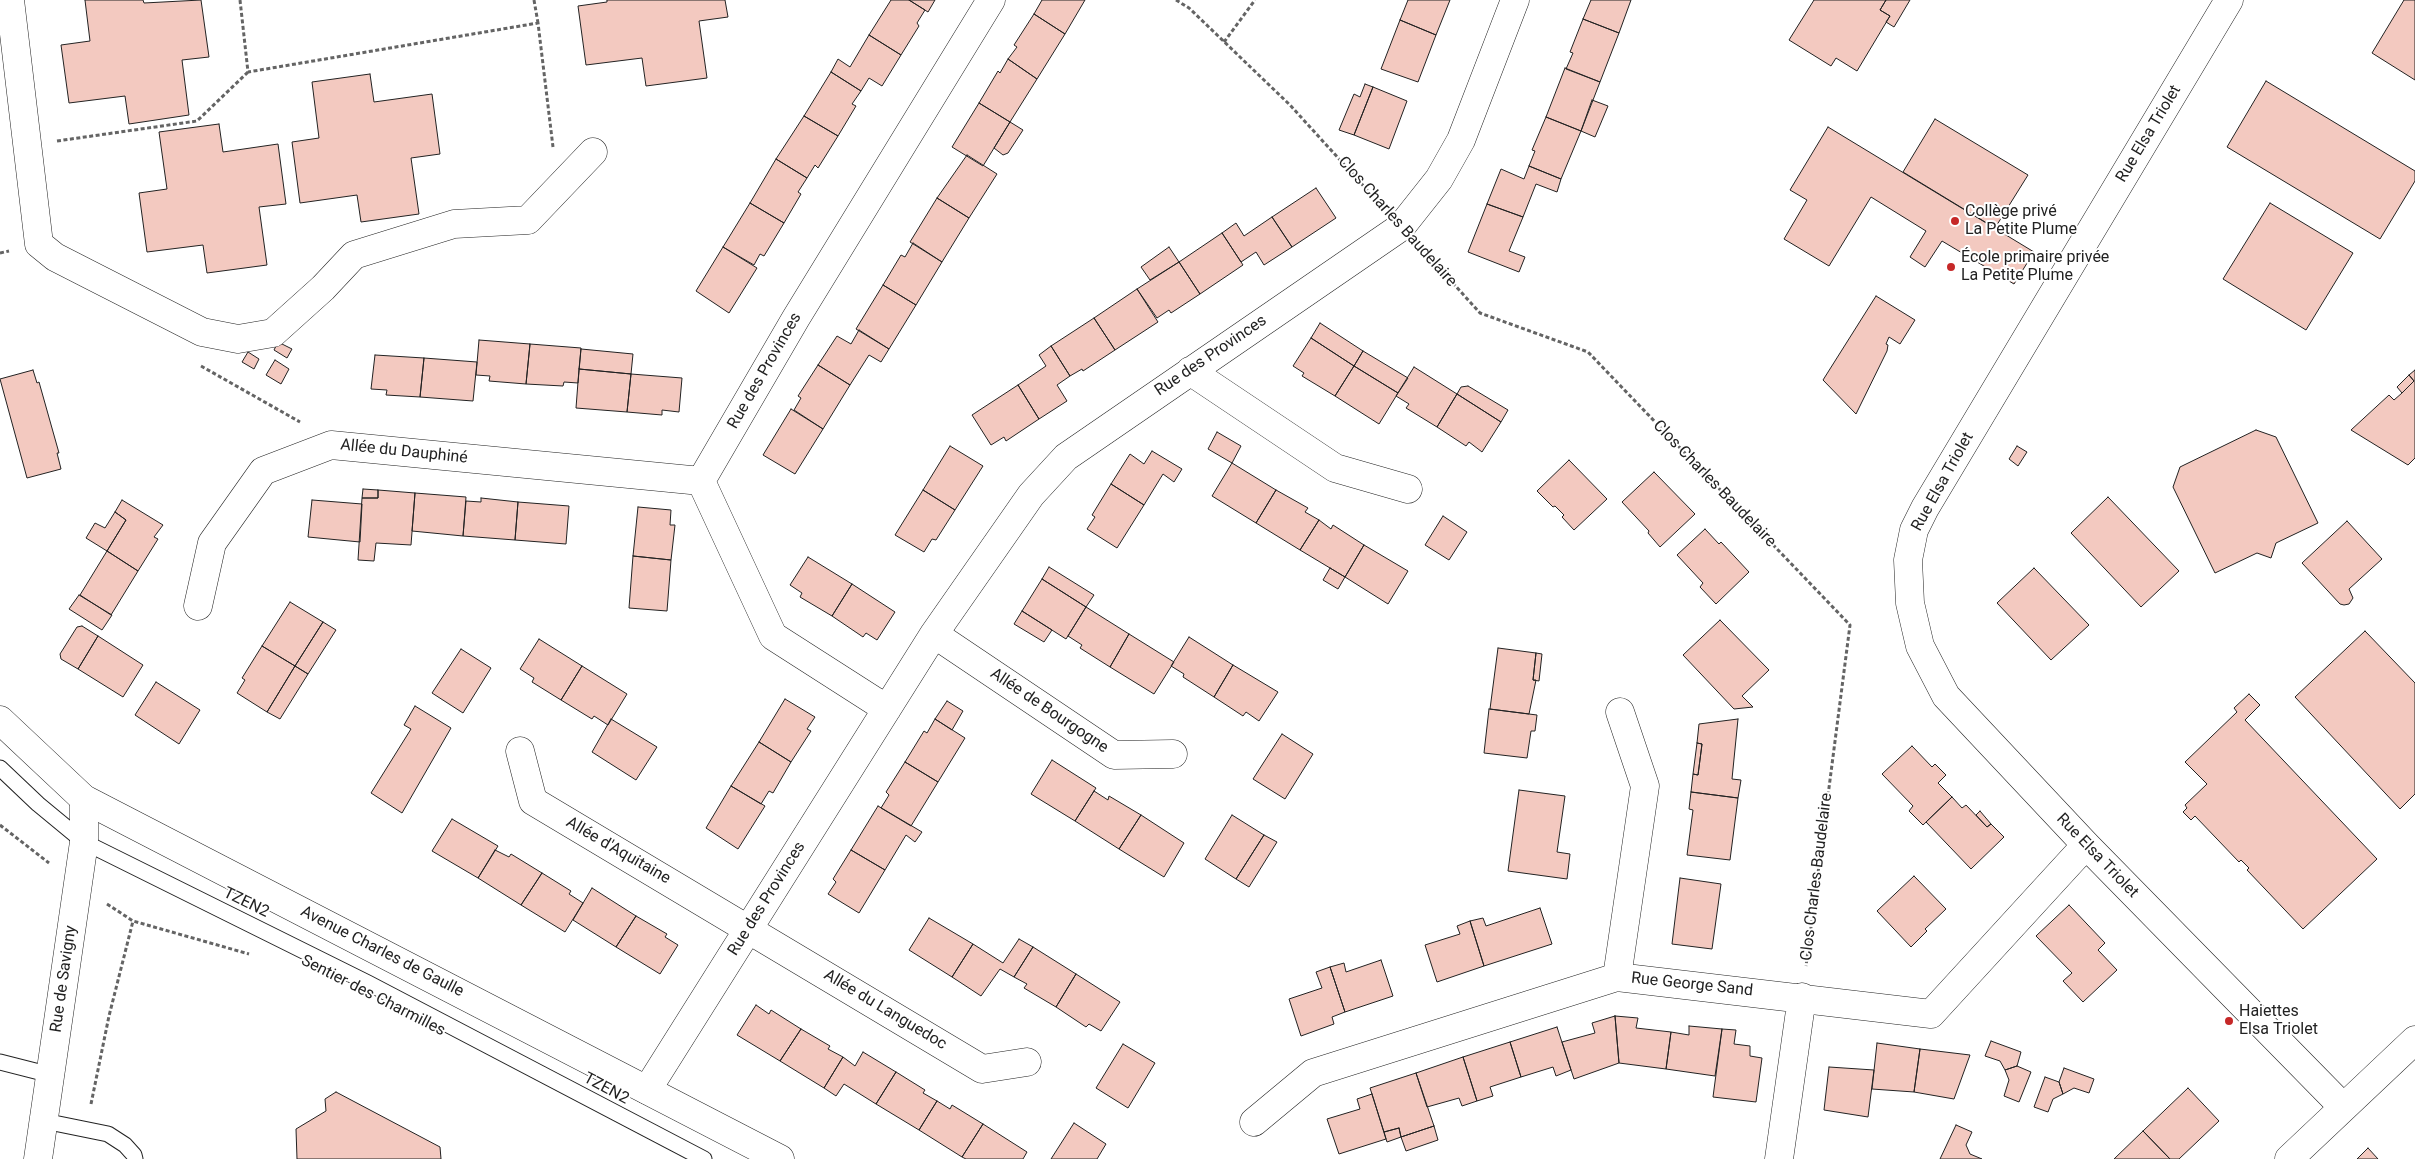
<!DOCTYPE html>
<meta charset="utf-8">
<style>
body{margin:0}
canvas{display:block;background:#fff}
</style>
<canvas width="2415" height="1159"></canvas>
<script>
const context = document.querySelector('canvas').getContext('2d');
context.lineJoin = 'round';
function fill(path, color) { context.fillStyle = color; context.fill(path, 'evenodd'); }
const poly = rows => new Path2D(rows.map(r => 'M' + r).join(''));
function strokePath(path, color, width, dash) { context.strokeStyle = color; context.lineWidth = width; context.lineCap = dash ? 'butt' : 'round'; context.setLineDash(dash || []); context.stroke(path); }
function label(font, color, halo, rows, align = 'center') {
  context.font = font + ' Roboto,sans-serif'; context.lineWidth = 4; context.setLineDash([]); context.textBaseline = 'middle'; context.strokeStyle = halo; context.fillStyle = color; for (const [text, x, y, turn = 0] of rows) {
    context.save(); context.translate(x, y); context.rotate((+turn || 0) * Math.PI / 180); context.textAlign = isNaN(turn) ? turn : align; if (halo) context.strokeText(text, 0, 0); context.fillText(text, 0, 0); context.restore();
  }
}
const building = poly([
 [85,0,143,0,144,3,201,0,209,57,182,60,189,115,129,124,125,96,69,103,61,45,90,41,85,0],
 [607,0,725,0,728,17,699,21,707,78,646,86,642,58,586,65,578,6,607,2,607,0],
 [891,0,909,0,925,10,917,23,919,26,901,55,869,35,891,0],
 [909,0,935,0,928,12,909,0],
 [1042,0,1085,0,1065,34,1034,14,1042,0],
 [1408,0,1450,0,1436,35,1400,20,1408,0],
 [1591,0,1631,0,1619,33,1583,19,1591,0],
 [1814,0,1886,0,1880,10,1890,16,1857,71,1836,58,1831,66,1789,40,1814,0],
 [1886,0,1910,0,1894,27,1886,22,1890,16,1880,10,1886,0],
 [2404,0,2415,0,2415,80,2372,53,2404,0],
 [1034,14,1065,34,1037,79,1008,59,1017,47,1014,45,1034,14],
 [1583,19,1619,33,1600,82,1566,69,1573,53,1570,52,1583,19],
 [1400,20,1436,35,1418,82,1381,69,1400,20],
 [869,35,901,55,882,86,869,78,861,91,831,72,838,59,850,67,869,35],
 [1008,59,1037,79,1010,122,979,103,998,71,1000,73,1008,59],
 [1565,68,1600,82,1581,131,1546,117,1565,68],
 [831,72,861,91,852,104,856,106,838,136,804,116,831,72],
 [370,74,374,102,432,94,440,154,411,158,419,214,361,222,357,195,300,203,292,142,319,138,312,82,370,74],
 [2266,81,2415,171,2415,181,2380,239,2227,147,2266,81],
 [1365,84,1373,87,1354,135,1339,130,1354,94,1360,97,1365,84],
 [1373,87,1407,101,1389,149,1354,135,1373,87],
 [1592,100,1608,106,1595,137,1581,131,1592,100],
 [979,103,1010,122,983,166,952,147,979,103],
 [804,116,838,136,818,168,815,165,807,178,776,159,804,116],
 [1546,117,1581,131,1561,179,1529,166,1535,151,1532,150,1546,117],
 [1935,119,2028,175,1995,228,1903,172,1935,119],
 [1010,122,1023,130,1008,153,1003,155,994,148,1010,122],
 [219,124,223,152,278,144,286,204,259,207,267,265,207,273,203,245,147,252,139,193,167,189,159,132,219,124],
 [1828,127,2034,252,2014,284,1942,241,1925,267,1910,257,1926,231,1871,197,1829,266,1784,239,1807,200,1790,190,1828,127],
 [967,155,997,174,969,218,937,198,967,155],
 [776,159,807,178,798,192,801,194,784,223,750,203,776,159],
 [1529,166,1561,179,1557,192,1536,184,1523,217,1487,204,1501,169,1524,179,1529,166],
 [1316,188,1336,218,1292,247,1272,217,1316,188],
 [937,198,969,218,942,262,910,242,937,198],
 [750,203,784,223,764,256,760,254,754,265,723,247,750,203],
 [2270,203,2353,253,2306,330,2223,279,2270,203],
 [1487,204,1523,217,1509,251,1525,257,1519,272,1468,252,1487,204],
 [1272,217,1292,247,1264,265,1256,252,1241,262,1222,233,1236,223,1244,236,1272,217],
 [1222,233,1243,265,1200,294,1179,262,1222,233],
 [913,243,942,262,916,305,883,285,901,255,905,257,913,243],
 [723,247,757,268,729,313,696,291,723,247],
 [1169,247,1179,262,1150,280,1141,267,1169,247],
 [1179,262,1200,294,1171,313,1169,310,1157,318,1137,289,1179,262],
 [883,285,916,305,889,349,856,329,883,285],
 [1137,289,1158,322,1115,350,1094,318,1137,289],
 [1876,296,1915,320,1900,344,1889,337,1886,344,1888,345,1887,351,1856,414,1823,380,1876,296],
 [1094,318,1115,350,1083,371,1082,369,1070,376,1051,346,1094,318],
 [1320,323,1363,351,1354,366,1311,338,1320,323],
 [859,330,889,349,881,362,869,355,850,385,818,365,837,336,851,344,859,330],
 [1311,338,1354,366,1335,396,1302,376,1304,373,1293,366,1311,338],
 [479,340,530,344,526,384,489,381,490,376,476,375,479,340],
 [278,342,292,349,287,358,274,350,278,342],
 [530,344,581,348,578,383,564,382,563,386,526,384,530,344],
 [1051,346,1070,376,1057,385,1067,401,1039,419,1018,385,1046,366,1039,355,1051,346],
 [581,349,633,354,631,374,579,369,581,349],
 [1363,351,1408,378,1398,393,1354,366,1363,351],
 [248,352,259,359,254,369,242,362,248,352],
 [375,355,424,358,420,397,386,395,387,390,371,389,375,355],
 [424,358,477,362,473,401,420,397,424,358],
 [275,360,289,369,281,384,266,375,275,360],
 [818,365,850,385,823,429,794,410,801,398,798,396,818,365],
 [1354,366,1398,393,1379,424,1335,396,1354,366],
 [1414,367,1457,394,1437,427,1406,408,1409,404,1396,396,1414,367],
 [579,369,631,374,627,412,576,408,579,369],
 [33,370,37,383,39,382,59,453,57,453,61,469,27,478,0,379,33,370],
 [2415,370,2415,458,2408,465,2351,430,2389,395,2394,400,2402,393,2414,381,2409,375,2415,370],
 [631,374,682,378,679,412,662,410,662,415,627,412,631,374],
 [2409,375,2414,381,2402,393,2397,387,2409,375],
 [1018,385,1039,419,1006,441,1004,437,991,445,972,415,1018,385],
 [1468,386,1508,410,1501,422,1457,394,1461,387,1468,386],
 [1457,394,1501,422,1482,452,1469,442,1466,446,1437,427,1457,394],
 [791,409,823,429,795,474,763,455,791,409],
 [2256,430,2276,437,2318,523,2276,543,2271,558,2257,553,2215,573,2173,487,2180,467,2256,430],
 [1217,432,1241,446,1232,463,1208,449,1217,432],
 [950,446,983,466,955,510,923,490,950,446],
 [2017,446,2027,452,2018,466,2009,459,2017,446],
 [1152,451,1182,469,1174,482,1163,474,1144,505,1111,484,1130,454,1144,464,1152,451],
 [1569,460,1607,499,1574,530,1562,517,1564,515,1555,506,1553,507,1537,491,1569,460],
 [1232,463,1276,490,1256,523,1212,496,1232,463],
 [1654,472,1695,514,1660,547,1648,533,1649,531,1622,502,1654,472],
 [1111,484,1144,505,1117,548,1087,529,1095,517,1092,515,1111,484],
 [363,489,378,490,378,498,362,498,363,489],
 [378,490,415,493,411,545,376,543,374,561,358,560,362,498,378,498,378,490],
 [923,490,955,510,936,540,932,539,924,552,895,535,923,490],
 [1276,490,1308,508,1305,512,1319,520,1300,550,1256,523,1276,490],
 [415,493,466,497,463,536,412,531,415,493],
 [2108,497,2179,571,2141,607,2071,533,2108,497],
 [481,498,518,502,515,540,463,536,466,501,481,502,481,498],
 [122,500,163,525,154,537,158,539,138,571,107,551,126,520,115,512,122,500],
 [312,500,362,504,360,542,308,537,312,500],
 [518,502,569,506,566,544,515,540,518,502],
 [638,507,671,510,670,525,675,525,671,560,633,556,638,507],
 [115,512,126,520,107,551,86,538,95,523,105,528,115,512],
 [1443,516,1467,532,1449,560,1425,545,1443,516],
 [1319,520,1331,529,1333,525,1364,545,1345,577,1300,550,1319,520],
 [2347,521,2382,559,2349,589,2353,598,2349,604,2344,605,2340,604,2302,563,2347,521],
 [1705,529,1719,544,1721,542,1749,572,1716,604,1700,587,1703,583,1677,555,1705,529],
 [1364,545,1408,571,1388,604,1345,577,1364,545],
 [107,551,138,571,111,615,80,595,107,551],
 [633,556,671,560,667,611,629,608,633,556],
 [808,557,852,584,832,616,800,597,802,593,790,585,808,557],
 [1049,567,1094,595,1086,607,1042,579,1049,567],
 [1330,568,1345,577,1338,589,1323,580,1330,568],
 [2034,568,2089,625,2051,660,1997,603,2034,568],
 [1042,579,1086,607,1066,639,1022,611,1042,579],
 [852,584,895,612,877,640,866,633,863,637,832,616,852,584],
 [79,595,112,615,102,630,69,609,79,595],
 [290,602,323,622,295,666,262,646,290,602],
 [1086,607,1129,634,1110,667,1080,648,1082,645,1068,636,1086,607],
 [1022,611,1052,630,1044,642,1014,624,1022,611],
 [1720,620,1769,670,1742,696,1753,707,1734,709,1683,655,1720,620],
 [323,622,336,630,308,674,295,666,323,622],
 [82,626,98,636,78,669,61,659,60,654,77,627,82,626],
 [2365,631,2415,683,2415,794,2400,809,2295,697,2365,631],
 [1129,634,1174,662,1154,694,1110,667,1129,634],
 [98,636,143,665,123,697,78,669,98,636],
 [1189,637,1233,665,1214,697,1183,677,1184,674,1171,666,1189,637],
 [539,639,582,666,561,700,532,682,534,678,520,669,539,639],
 [262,646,295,666,267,712,237,693,245,680,242,678,262,646],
 [1498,648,1536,653,1533,680,1536,680,1529,714,1490,709,1498,648],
 [461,649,491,668,463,713,432,693,461,649],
 [1536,653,1542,654,1539,681,1533,680,1536,653],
 [1233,665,1278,692,1259,721,1246,712,1243,716,1214,697,1233,665],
 [295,666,308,674,280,719,267,712,295,666],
 [582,666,627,694,608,725,594,716,592,719,561,700,582,666],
 [156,682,200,710,179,744,135,715,156,682],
 [2249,694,2260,705,2245,720,2377,859,2303,929,2247,870,2249,868,2241,860,2239,862,2195,816,2191,820,2183,812,2187,808,2185,805,2207,784,2185,762,2237,712,2234,708,2249,694],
 [785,699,815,717,807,729,811,731,791,762,759,742,785,699],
 [947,701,963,711,952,730,935,719,947,701],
 [415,706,451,728,402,813,371,793,411,729,404,725,415,706],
 [1489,709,1537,715,1535,731,1531,731,1527,758,1484,753,1489,709],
 [611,719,657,747,636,780,592,752,611,719],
 [935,719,965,738,938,782,905,762,924,731,927,733,935,719],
 [1738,719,1732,779,1741,780,1738,798,1691,792,1693,774,1698,775,1702,744,1697,743,1699,724,1738,719],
 [1282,734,1313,754,1285,799,1253,779,1282,734],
 [759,742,791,762,773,793,769,791,761,804,731,786,759,742],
 [1697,743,1702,744,1698,775,1693,774,1697,743],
 [1912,746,1932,767,1935,764,1946,775,1938,783,1952,797,1923,825,1909,811,1913,806,1882,774,1912,746],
 [1052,760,1096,788,1075,821,1031,794,1052,760],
 [905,762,938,782,911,826,881,808,889,795,886,792,905,762],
 [731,786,765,806,738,849,706,828,731,786],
 [1519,790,1565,796,1557,852,1570,854,1567,879,1508,871,1519,790],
 [1094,791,1108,800,1109,796,1141,815,1119,849,1075,821,1094,791],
 [1691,792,1738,798,1730,860,1687,855,1693,810,1689,809,1691,792],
 [1952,797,1962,808,1966,805,1987,827,1991,824,2004,837,1971,869,1926,822,1952,797],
 [878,806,922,832,915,842,906,835,885,870,851,850,878,806],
 [1980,811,1991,824,1987,827,1976,815,1980,811],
 [1141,815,1184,843,1164,877,1119,849,1141,815],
 [1232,815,1264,835,1236,879,1205,859,1232,815],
 [452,819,498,846,478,878,432,851,452,819],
 [1264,835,1277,842,1249,887,1236,879,1264,835],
 [495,850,509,857,511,854,542,873,521,905,478,878,495,850],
 [851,850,885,870,859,913,828,894,836,882,833,879,851,850],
 [542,873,571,891,569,894,583,903,565,932,521,905,542,873],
 [1914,876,1946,909,1925,929,1927,931,1911,947,1877,911,1914,876],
 [1680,878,1721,884,1712,949,1672,944,1680,878],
 [592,888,636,916,616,947,573,920,592,888],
 [2069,905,2105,943,2098,950,2117,970,2083,1002,2063,981,2072,973,2036,936,2069,905],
 [1540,908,1552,944,1484,966,1470,921,1483,918,1486,926,1540,908],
 [636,916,667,934,665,937,678,945,660,974,616,947,636,916],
 [929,918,973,944,952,977,909,950,929,918],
 [1470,921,1484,966,1437,982,1425,945,1460,934,1457,926,1470,921],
 [1019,939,1033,947,1014,977,1000,969,981,996,952,977,973,944,1003,963,1019,939],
 [1033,947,1076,974,1056,1007,1024,988,1027,984,1014,977,1033,947],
 [1381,960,1393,996,1345,1012,1330,967,1344,963,1346,972,1381,960],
 [1330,967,1345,1012,1332,1017,1334,1024,1301,1036,1289,999,1322,988,1316,972,1330,967],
 [1076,974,1120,1002,1101,1031,1089,1024,1086,1027,1056,1007,1076,974],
 [756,1005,769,1014,771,1010,801,1029,780,1061,737,1035,756,1005],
 [1615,1016,1638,1018,1636,1028,1671,1032,1666,1069,1619,1063,1615,1016],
 [1615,1016,1619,1063,1574,1079,1562,1042,1595,1033,1592,1023,1615,1016],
 [1689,1026,1722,1029,1715,1076,1666,1069,1671,1032,1689,1035,1689,1026],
 [1557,1027,1571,1070,1556,1076,1553,1067,1521,1077,1510,1042,1557,1027],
 [801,1029,830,1046,828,1049,843,1057,824,1088,780,1061,801,1029],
 [1722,1029,1736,1030,1734,1044,1750,1046,1750,1056,1762,1058,1756,1102,1713,1097,1722,1029],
 [1991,1041,2021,1052,2017,1066,2005,1070,2000,1061,1985,1056,1991,1041],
 [1510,1042,1521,1077,1490,1087,1493,1096,1477,1101,1463,1057,1510,1042],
 [1877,1043,1920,1049,1914,1092,1872,1089,1877,1043],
 [1123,1044,1155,1063,1128,1108,1096,1088,1123,1044],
 [1920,1049,1970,1055,1954,1099,1914,1092,1920,1049],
 [863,1052,896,1072,876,1104,844,1084,836,1096,824,1088,843,1057,855,1066,863,1052],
 [1463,1057,1477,1101,1462,1106,1459,1098,1427,1107,1416,1073,1463,1057],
 [2017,1066,2031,1072,2019,1102,2004,1096,2009,1080,2005,1070,2017,1066],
 [1829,1067,1874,1070,1868,1117,1824,1110,1829,1067],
 [2064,1068,2094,1079,2089,1093,2074,1088,2063,1094,2059,1082,2064,1068],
 [896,1072,925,1090,923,1093,937,1101,919,1130,876,1104,896,1072],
 [1416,1073,1434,1126,1401,1137,1399,1128,1384,1132,1370,1088,1416,1073],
 [2045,1077,2059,1082,2063,1094,2053,1099,2048,1112,2034,1107,2045,1077],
 [2188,1088,2219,1121,2179,1159,2170,1159,2143,1131,2188,1088],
 [336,1092,440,1147,441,1159,297,1159,296,1129,326,1111,325,1099,336,1092],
 [1372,1094,1386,1139,1339,1154,1327,1119,1360,1109,1357,1099,1372,1094],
 [937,1101,950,1109,952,1105,983,1124,962,1157,919,1130,937,1101],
 [1074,1123,1106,1144,1097,1159,1051,1159,1074,1123],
 [983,1124,1027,1152,1023,1159,966,1159,962,1157,983,1124],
 [1956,1125,1972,1132,1966,1145,1970,1154,1982,1159,1940,1159,1956,1125],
 [1434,1126,1438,1140,1406,1151,1401,1137,1434,1126],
 [1399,1128,1401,1137,1387,1142,1384,1132,1399,1128],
 [2143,1131,2170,1159,2114,1159,2143,1131],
 [2368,1148,2378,1159,2357,1159,2368,1148]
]);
const path = poly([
 [240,0,248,72,538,23,553,147],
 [534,0,538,23],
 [1176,0,1189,8,1290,105,1380,204],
 [1224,42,1255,0],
 [57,141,197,121,248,72],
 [1422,249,1480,313,1588,352,1850,625,1806,966],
 [0,253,9,251],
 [201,366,300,422],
 [0,825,49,863],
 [107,904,133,921,249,954],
 [91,1104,109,1016,133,921]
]);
const service = poly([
 [0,768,38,804,84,842,368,983,704,1159],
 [0,1062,51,1075],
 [44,1121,108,1134,125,1145,134,1155,135,1159]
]);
const minor = poly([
 [10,0,39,244,55,257,202,332,238,339,273,333,323,288,354,255,454,224,528,220,593,152],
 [2229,0,1925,508,1914,530,1908,560,1910,603,1920,646,1946,696,2086,845,2343,1107],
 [1190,371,1335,468,1408,489],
 [198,606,212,543,263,471,331,445,701,481],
 [934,634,1114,755,1173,754],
 [887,709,773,636,701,481,796,318,991,0],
 [520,751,533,801,982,1069,1027,1062],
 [1617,977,1645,786,1620,712],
 [647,1090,934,634,1031,495,1066,457,1401,227,1439,179,1461,140,1515,0],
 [1254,1122,1313,1073,1617,977,1931,1014,2086,845],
 [38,1159,84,842,84,799],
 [1779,1159,1802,997],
 [2289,1159,2415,1040]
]);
const tertiary = poly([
 [0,720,84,799,780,1159]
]);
const markers = [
 [1955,221,5,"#c62828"],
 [1951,267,5,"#c62828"],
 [2229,1021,5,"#c62828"]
];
const streetNames = [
 ["Rue Elsa Triolet",2149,134,-59],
 ["Clos Charles Baudelaire",1397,222,48],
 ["Rue des Provinces",1211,356,-34],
 ["Rue des Provinces",765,371,-60],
 ["Allée du Dauphiné",404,452,6],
 ["Rue Elsa Triolet",1943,482,-61],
 ["Clos Charles Baudelaire",1714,484,46],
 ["Allée de Bourgogne",1049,711,34],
 ["Allée d'Aquitaine",618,851,30],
 ["Rue Elsa Triolet",2097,856,46],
 ["Clos Charles Baudelaire",1817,877,-83],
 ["Rue des Provinces",767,899,-58],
 ["TZEN2",246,903,26],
 ["Avenue Charles de Gaulle",382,952,27],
 ["Rue de Savigny",64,979,-82],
 ["Rue George Sand",1692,985,6],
 ["Sentier des Charmilles",373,996,27],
 ["Allée du Languedoc",885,1010,31],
 ["TZEN2",606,1089,28]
];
const poiNames = [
 ["Collège privé",1965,212],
 ["La Petite Plume",1965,230],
 ["École primaire privée",1961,258],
 ["La Petite Plume",1961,276],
 ["Haiettes",2239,1012],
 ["Elsa Triolet",2239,1030]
];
fill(building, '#f3c9c0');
strokePath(building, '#222', 1);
strokePath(service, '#222', 17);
strokePath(minor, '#222', 29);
strokePath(tertiary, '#222', 29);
strokePath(path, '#646464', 3, [4, 2.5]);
strokePath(service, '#fff', 15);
strokePath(minor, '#fff', 28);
strokePath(tertiary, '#fff', 28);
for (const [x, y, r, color] of markers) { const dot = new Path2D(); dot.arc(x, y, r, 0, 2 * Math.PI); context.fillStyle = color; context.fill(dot); strokePath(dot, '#fff', 2); }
label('16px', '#222', '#fff', streetNames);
label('16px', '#222', '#fff', poiNames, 'left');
</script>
